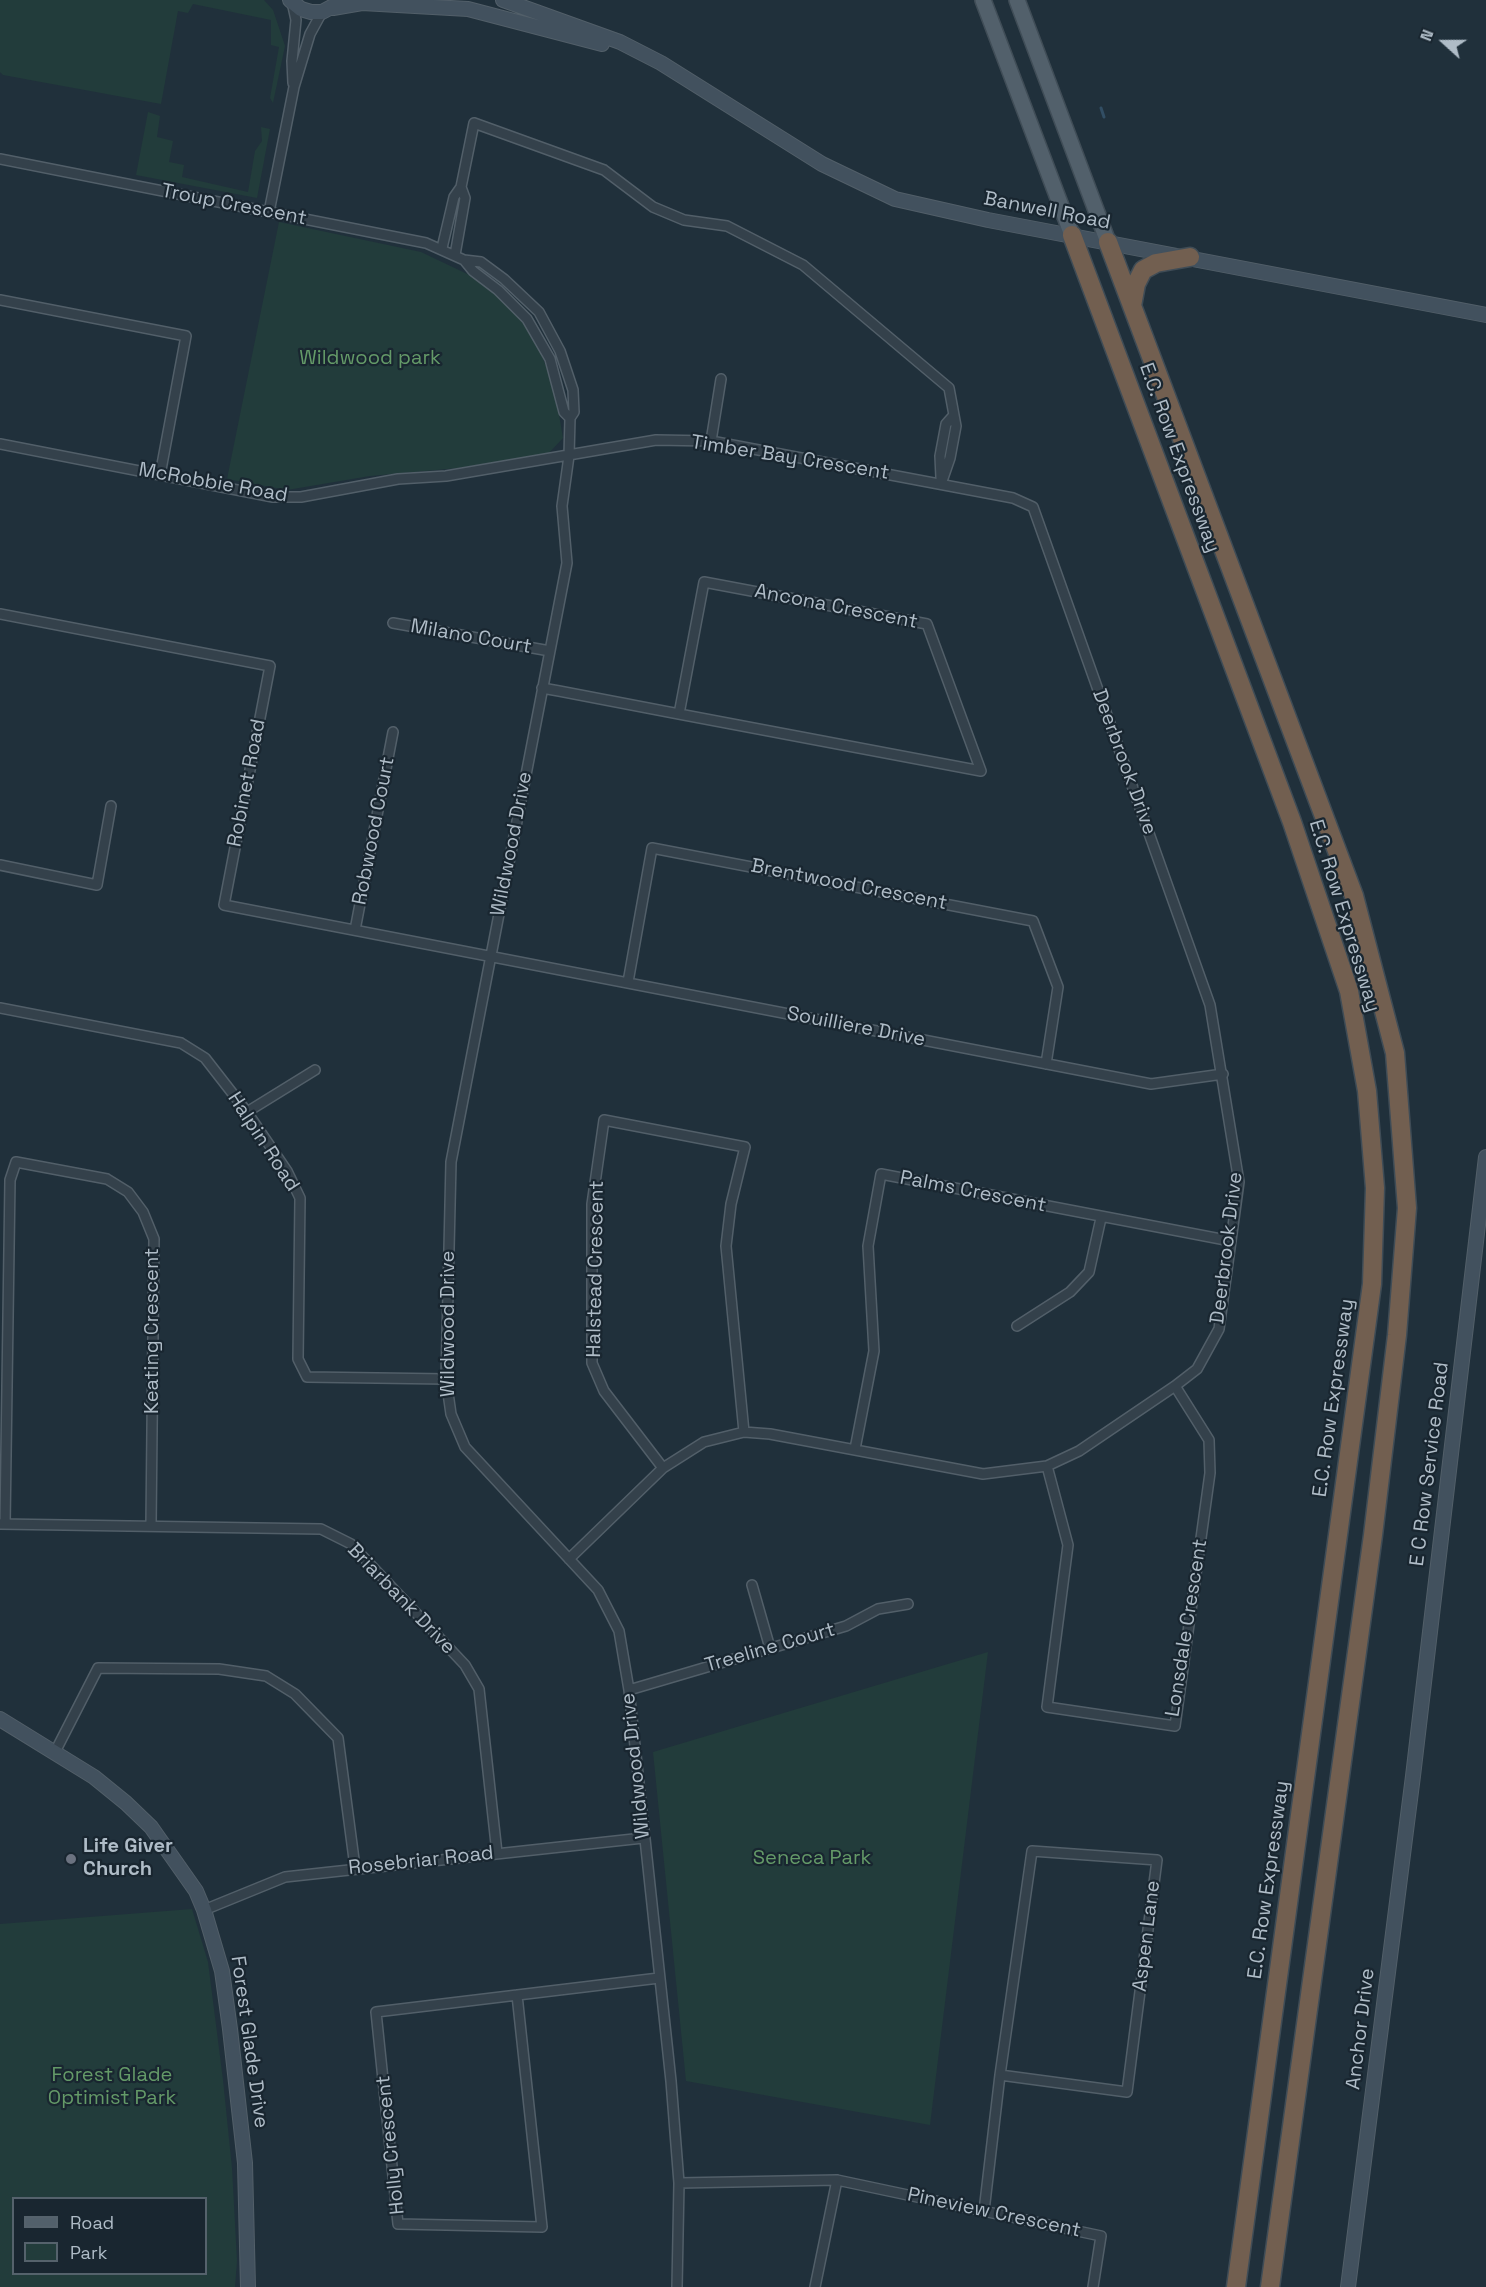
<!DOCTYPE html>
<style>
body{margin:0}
#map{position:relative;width:1486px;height:2287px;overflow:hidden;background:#20303b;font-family:"Space Grotesk",sans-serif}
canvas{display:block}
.legend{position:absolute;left:12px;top:2197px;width:195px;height:78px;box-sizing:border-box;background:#192630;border:2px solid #55626c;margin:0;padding:8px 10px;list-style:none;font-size:18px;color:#afbcc7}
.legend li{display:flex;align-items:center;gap:12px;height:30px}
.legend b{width:30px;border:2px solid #55626c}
.north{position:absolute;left:1414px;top:12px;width:60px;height:60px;-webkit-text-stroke:4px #192630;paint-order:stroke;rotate:291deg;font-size:16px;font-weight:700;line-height:24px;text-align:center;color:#afbcc7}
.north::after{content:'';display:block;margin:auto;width:21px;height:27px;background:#afbcc7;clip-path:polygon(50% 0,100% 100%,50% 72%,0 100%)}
</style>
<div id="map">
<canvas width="1486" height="2287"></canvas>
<ul class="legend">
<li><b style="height:8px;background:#52606b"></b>Road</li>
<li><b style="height:16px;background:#223c3b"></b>Park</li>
</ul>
<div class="north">N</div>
</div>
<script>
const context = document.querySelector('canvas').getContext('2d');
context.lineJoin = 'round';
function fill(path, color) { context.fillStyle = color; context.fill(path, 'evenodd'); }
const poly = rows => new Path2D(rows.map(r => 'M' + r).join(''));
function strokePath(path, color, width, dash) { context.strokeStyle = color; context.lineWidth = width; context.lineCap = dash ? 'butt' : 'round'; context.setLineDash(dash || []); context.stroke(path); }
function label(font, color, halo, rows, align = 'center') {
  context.font = font + ' "Space Grotesk",sans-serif'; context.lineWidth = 4.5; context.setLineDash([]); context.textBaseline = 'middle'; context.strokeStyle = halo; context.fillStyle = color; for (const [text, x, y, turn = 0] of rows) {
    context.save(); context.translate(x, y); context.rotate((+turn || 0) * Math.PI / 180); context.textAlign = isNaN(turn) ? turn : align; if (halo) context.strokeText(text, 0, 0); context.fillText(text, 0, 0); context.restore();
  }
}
const green = poly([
 [0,0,264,0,273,10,285,46,273,103,270,98,279,47,271,45,271,20,193,4,188,13,178,11,161,104,3,75,0,72],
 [148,112,160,116,157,137,173,141,169,162,184,165,182,177,248,192,255,151,262,141,261,127,270,129,257,198,136,175],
 [279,222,421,252,482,281,530,328,554,385,563,438,548,454,458,468,370,476,287,490,227,479],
 [988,1652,930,2125,686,2081,653,1752],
 [192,1909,208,1962,223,2080,232,2168,237,2261,235,2287,0,2287,0,1924],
 [14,2198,206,2198,206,2274,14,2274]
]);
const stream = poly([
 [1101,108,1104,117]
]);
const street = poly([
 [292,2,296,20,292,61,293,83],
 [0,159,426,243,464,260,481,262,504,279,539,312,560,351,573,390,574,412,570,418,569,456,562,506,567,563,451,1162,446,1379,451,1414,465,1447,598,1590,619,1631,629,1690,671,2081,679,2183,677,2287],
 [269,212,294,87,310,34,322,12],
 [442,248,454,197,461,187,474,123,604,170,653,207,684,220,727,226,803,265,949,388,956,426,950,458,941,484],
 [455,255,465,198,461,187],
 [464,260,473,271,498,290,527,319,550,359,564,412,570,418],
 [0,300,186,336,160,475],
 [711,441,721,379],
 [0,444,273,497,301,497,398,479,446,476,656,440,711,441,1013,498,1033,507,1210,1005,1239,1182,1219,1329,1197,1369,1175,1386,1079,1451,1047,1466,983,1474,770,1434,744,1432,704,1442,663,1468,569,1559],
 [941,478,940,456,946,424,954,415],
 [0,614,270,666,224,905,1151,1084,1223,1074],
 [393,623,550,651],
 [542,688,559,691,679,714,981,771,927,624,704,582,679,714],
 [0,865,97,885,111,806],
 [355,930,393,732],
 [628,982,652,848,1033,921,1058,987,1046,1064],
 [0,1008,181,1043,205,1058,247,1112,287,1171,300,1198,298,1359,307,1377,446,1379],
 [247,1112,315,1070],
 [1017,1326,1070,1292,1089,1272,1101,1218],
 [855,1449,874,1351,868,1246,881,1174,1231,1241],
 [1047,1466,1068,1545,1047,1707,1175,1726,1210,1473,1209,1440,1175,1386],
 [663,1468,604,1391,592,1363,592,1204,604,1120,745,1147,731,1204,726,1246,744,1432],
 [0,1524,321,1529,351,1544,465,1665,479,1689,497,1853],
 [5,1524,10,1180,16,1162,107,1179,128,1192,143,1212,154,1239,151,1526],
 [752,1585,770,1648],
 [629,1690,846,1626,878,1609,908,1604],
 [55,1752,98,1668,219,1669,266,1676,295,1694,338,1738,355,1867],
 [204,1910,285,1877,643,1838],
 [517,1995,542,2227,398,2224,376,2012,659,1978],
 [679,2183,837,2180,1101,2236,1093,2287],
 [984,2211,1000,2075,1127,2092,1157,1860,1032,1851,1000,2075],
 [815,2287,837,2180]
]);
const secondary = poly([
 [290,0,301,9,311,12,322,12,339,3],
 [503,0,620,42,661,63,822,164,895,199,988,220,1486,315],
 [333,8,362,3,468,9,602,44],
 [0,1719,94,1777,126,1803,151,1827,196,1891,204,1910,222,1971,230,2029,245,2163,248,2287],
 [1348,2287,1413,1776,1486,1157]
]);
const primary = poly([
 [983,0,1072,235],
 [1017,0,1108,242]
]);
const highway = poly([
 [1072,235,1292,822,1349,991,1367,1091,1375,1188,1372,1284,1236,2287],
 [1108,242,1354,896,1395,1053,1407,1208,1397,1335,1373,1535,1270,2287],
 [1132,306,1136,284,1143,270,1156,263,1190,257]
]);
const markers = [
 [71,1859,6,"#6b7280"]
];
const streetNames = [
 ["Troup Crescent",234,205,11],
 ["Banwell Road",1047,211,11],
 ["Timber Bay Crescent",790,458,9],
 ["E.C. Row Expressway",1179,458,70],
 ["McRobbie Road",213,483,10],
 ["Ancona Crescent",836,607,11],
 ["Milano Court",471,637,10],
 ["Deerbrook Drive",1124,762,70],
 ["Robinet Road",247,783,-79],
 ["Robwood Court",374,831,-79],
 ["Wildwood Drive",512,844,-79],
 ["Brentwood Crescent",849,885,11],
 ["E.C. Row Expressway",1344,916,73],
 ["Souilliere Drive",856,1027,11],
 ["Halpin Road",263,1142,57],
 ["Palms Crescent",973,1192,11],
 ["Deerbrook Drive",1227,1248,-83],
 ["Halstead Crescent",596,1269,-89],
 ["Wildwood Drive",449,1324,-90],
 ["Keating Crescent",153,1331,-90],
 ["E.C. Row Expressway",1334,1398,-82],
 ["E C Row Service Road",1430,1464,-83],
 ["Briarbank Drive",401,1599,46],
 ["Lonsdale Crescent",1187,1628,-81],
 ["Treeline Court",770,1648,-16],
 ["Wildwood Drive",636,1766,-96],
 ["Rosebriar Road",421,1861,-6],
 ["E.C. Row Expressway",1269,1880,-82],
 ["Aspen Lane",1147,1936,-83],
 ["Anchor Drive",1361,2029,-83],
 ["Forest Glade Drive",249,2042,82],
 ["Holly Crescent",391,2145,-96],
 ["Pineview Crescent",994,2213,12]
];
const parkNames = [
 ["Wildwood park",370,359],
 ["Seneca Park",812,1859],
 ["Forest Glade",112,2076],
 ["Optimist Park",112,2099]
];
const poiNames = [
 ["Life Giver",83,1847],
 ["Church",83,1870]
];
fill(green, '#223c3b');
strokePath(stream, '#324e64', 3);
strokePath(street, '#525f69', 12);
strokePath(secondary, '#525f69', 16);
strokePath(primary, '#404d57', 18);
strokePath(highway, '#3f4c56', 21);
strokePath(street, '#34414b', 9);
strokePath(secondary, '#42515e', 14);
strokePath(primary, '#52606b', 15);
strokePath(highway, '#725f50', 18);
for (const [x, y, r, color] of markers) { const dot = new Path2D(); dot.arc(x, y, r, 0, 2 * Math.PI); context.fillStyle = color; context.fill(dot); strokePath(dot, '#192630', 2); }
label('20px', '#afbcc7', '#192630', streetNames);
label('20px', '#649a68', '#192630', parkNames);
label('bold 20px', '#afbcc7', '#192630', poiNames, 'left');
</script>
